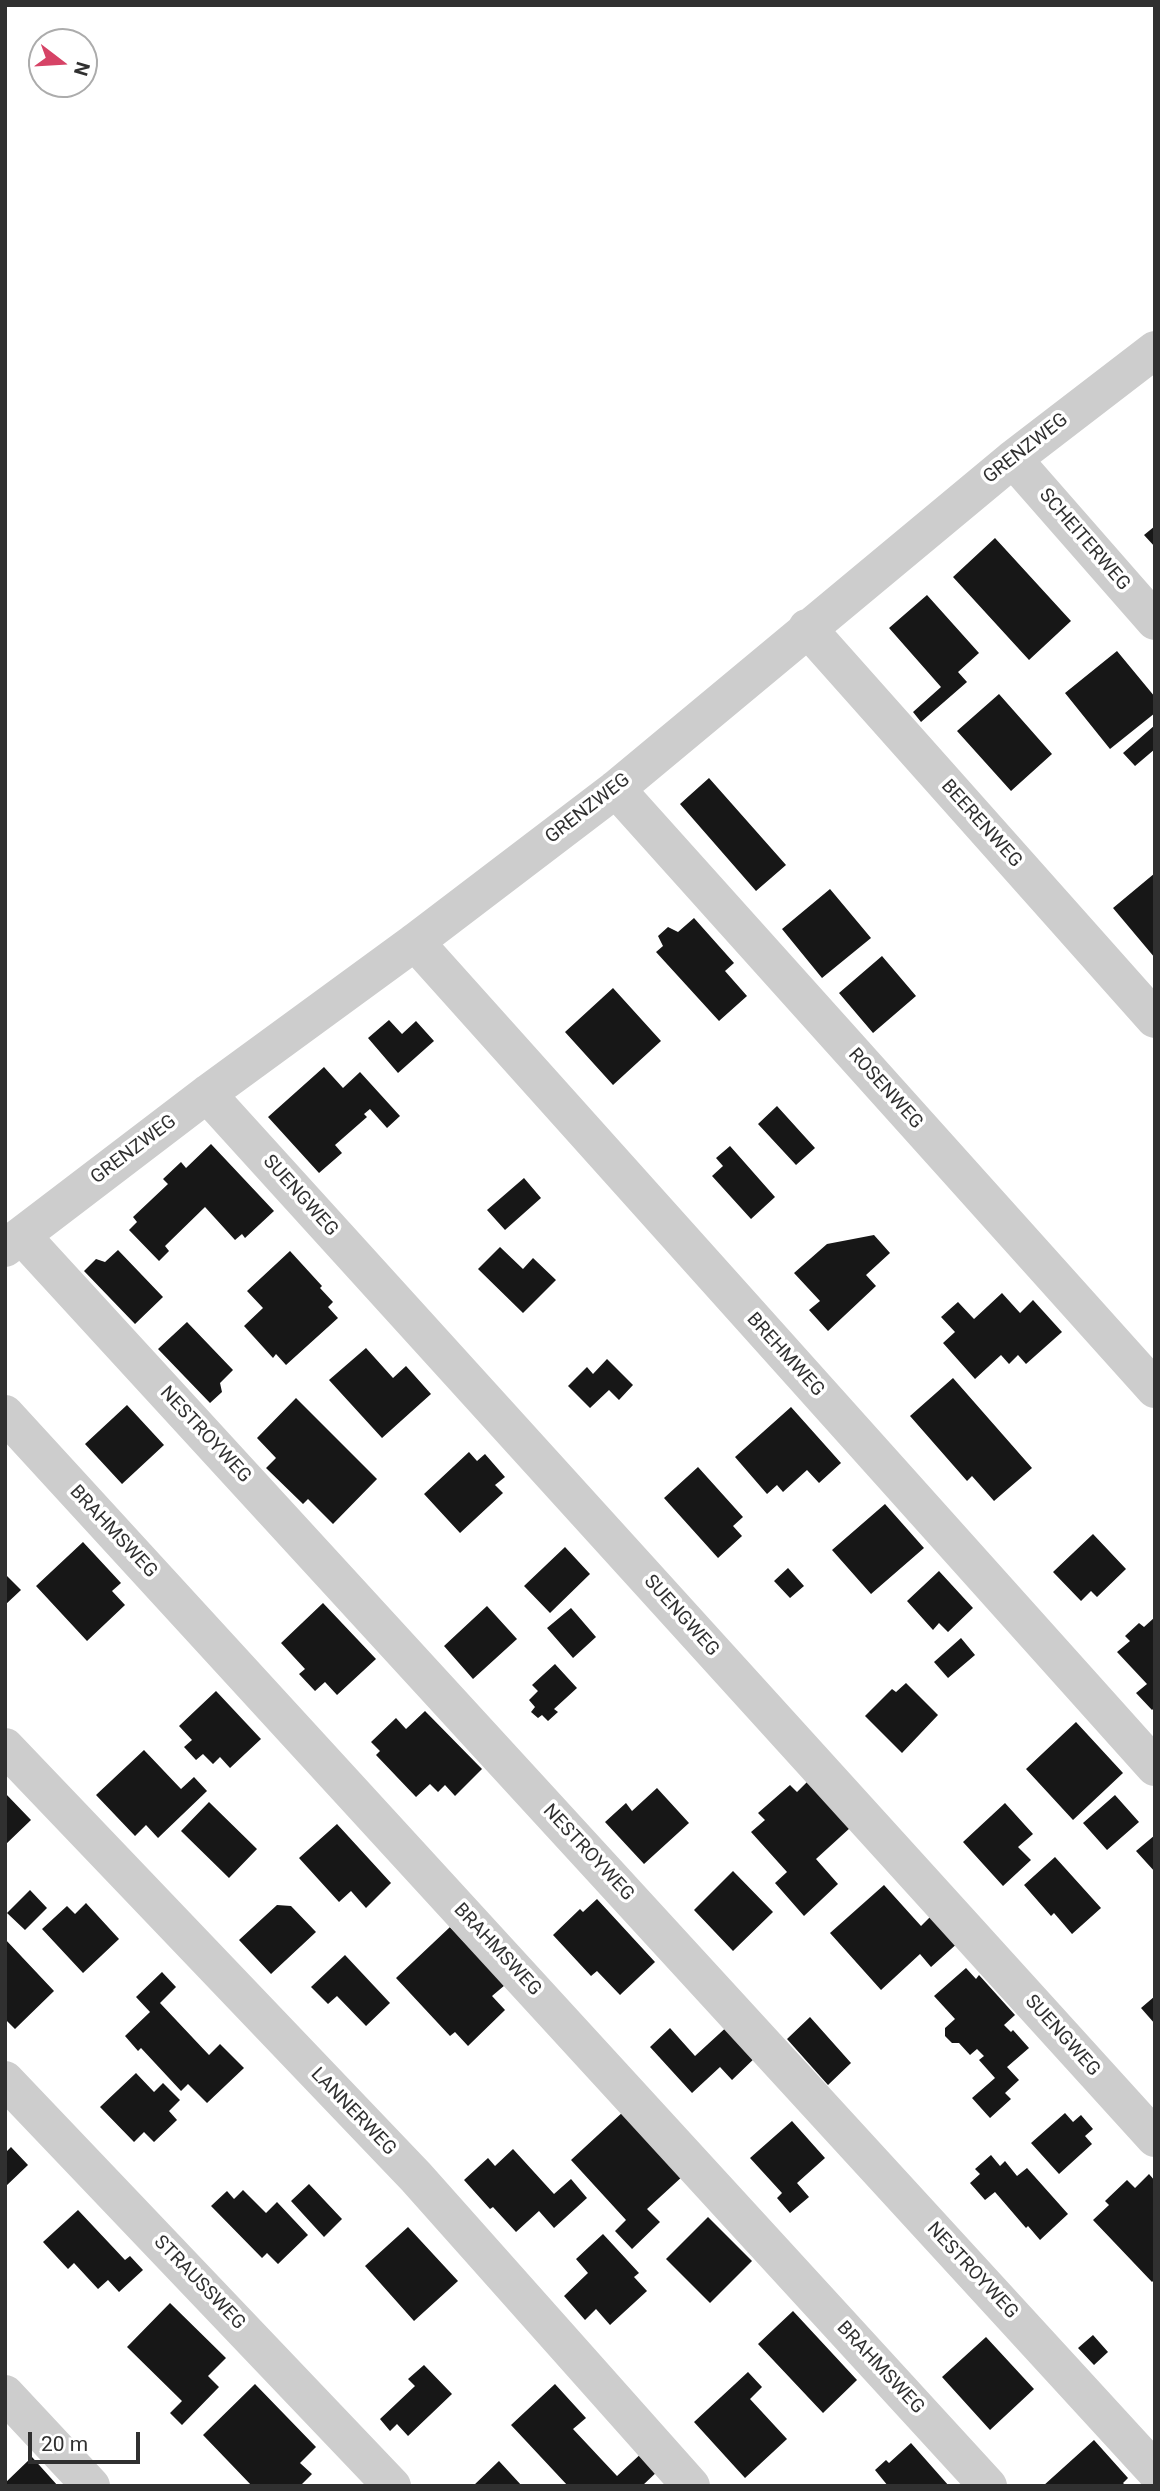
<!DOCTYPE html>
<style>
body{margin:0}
#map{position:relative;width:1160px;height:2491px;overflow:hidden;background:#fff;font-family:Roboto,sans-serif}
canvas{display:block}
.frame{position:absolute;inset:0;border:7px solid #303030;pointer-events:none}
.north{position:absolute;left:28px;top:28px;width:70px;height:70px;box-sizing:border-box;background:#fff;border:2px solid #acacac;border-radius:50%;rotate:107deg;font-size:19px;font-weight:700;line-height:28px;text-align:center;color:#303030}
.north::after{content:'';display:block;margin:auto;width:24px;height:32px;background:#d64366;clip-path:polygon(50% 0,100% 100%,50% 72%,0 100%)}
.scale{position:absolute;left:28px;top:2432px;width:112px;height:32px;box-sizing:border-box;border:4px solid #303030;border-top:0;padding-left:9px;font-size:21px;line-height:24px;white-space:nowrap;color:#303030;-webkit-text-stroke:5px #fff;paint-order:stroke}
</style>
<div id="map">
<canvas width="1160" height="2491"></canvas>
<div class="frame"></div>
<div class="north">N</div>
<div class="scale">20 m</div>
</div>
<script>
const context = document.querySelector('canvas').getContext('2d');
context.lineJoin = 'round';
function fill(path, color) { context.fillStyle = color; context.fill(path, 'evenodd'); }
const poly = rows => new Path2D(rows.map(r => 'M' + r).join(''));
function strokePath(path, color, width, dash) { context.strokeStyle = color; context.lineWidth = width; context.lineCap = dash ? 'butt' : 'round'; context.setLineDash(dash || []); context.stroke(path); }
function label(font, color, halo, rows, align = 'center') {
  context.font = font + ' Roboto,sans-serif'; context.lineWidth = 7; context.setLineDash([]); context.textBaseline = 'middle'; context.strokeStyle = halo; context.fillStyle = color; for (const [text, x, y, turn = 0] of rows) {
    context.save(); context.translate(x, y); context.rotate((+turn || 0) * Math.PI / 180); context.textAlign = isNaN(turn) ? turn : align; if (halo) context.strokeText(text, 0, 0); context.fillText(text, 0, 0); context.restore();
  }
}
const building = poly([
 [1155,526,1155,547,1144,535],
 [995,538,1071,621,1029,660,953,577],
 [927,595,979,653,958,672,967,682,921,722,913,712,941,687,889,628],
 [1117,651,1155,697,1155,713,1110,749,1065,693],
 [999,694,1052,754,1011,791,957,731],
 [1155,725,1155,749,1135,766,1123,753],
 [709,778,786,865,756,891,680,804],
 [1155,873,1155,958,1113,908],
 [830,889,871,938,822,978,782,929],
 [694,918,734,963,725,971,747,996,719,1021,656,952,663,946,658,936,668,927,678,932],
 [882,956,916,996,873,1033,839,993],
 [613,988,661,1041,613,1085,565,1032],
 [389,1020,402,1034,416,1021,434,1041,398,1073,368,1038],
 [324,1067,343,1088,360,1072,400,1116,387,1128,370,1109,364,1114,367,1117,335,1145,342,1153,319,1173,268,1117],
 [777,1106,815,1148,796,1165,758,1124],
 [211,1144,274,1211,245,1238,242,1234,235,1240,205,1207,165,1246,169,1251,159,1261,129,1230,137,1222,133,1217,168,1184,163,1179,181,1162,186,1168],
 [730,1146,775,1197,751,1219,712,1176,723,1166,716,1158],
 [524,1178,541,1198,505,1230,487,1210],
 [874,1235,890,1253,866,1275,876,1286,828,1331,809,1310,820,1301,794,1273,827,1244],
 [500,1247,523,1269,533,1258,556,1280,523,1313,478,1269],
 [118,1250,163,1297,135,1324,84,1271,96,1259,105,1262],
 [290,1251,322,1286,320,1288,333,1302,328,1307,338,1318,286,1365,276,1354,273,1358,244,1326,263,1308,247,1291],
 [1002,1293,1020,1313,1033,1300,1062,1332,1026,1364,1018,1355,1009,1364,1001,1355,975,1379,943,1343,955,1332,941,1317,958,1302,974,1319],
 [187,1322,233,1370,220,1383,222,1392,210,1403,158,1349],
 [366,1348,393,1378,406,1366,431,1394,382,1438,329,1380],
 [607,1359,633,1385,619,1400,609,1390,590,1408,568,1386,587,1367,593,1374],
 [953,1378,1032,1468,994,1501,972,1476,967,1481,910,1416],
 [296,1398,377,1479,333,1524,308,1499,303,1504,266,1468,276,1458,257,1438],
 [127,1405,164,1445,122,1484,85,1444],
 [791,1407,841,1463,819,1483,807,1470,783,1492,777,1485,767,1494,735,1457],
 [469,1452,477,1461,485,1454,505,1477,495,1485,503,1493,460,1533,424,1494],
 [698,1467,743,1517,733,1526,742,1536,718,1558,664,1498],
 [885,1504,924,1548,871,1594,832,1550],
 [1093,1534,1126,1569,1097,1597,1091,1591,1081,1601,1053,1572],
 [83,1542,121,1583,112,1591,125,1605,87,1641,36,1586],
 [565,1547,590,1574,550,1613,524,1586],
 [788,1568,804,1586,790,1598,774,1581],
 [939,1571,973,1608,948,1632,939,1623,933,1630,907,1601],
 [5,1574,21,1590,5,1605],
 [323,1603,376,1659,337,1695,325,1682,315,1691,299,1674,305,1669,281,1643],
 [487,1606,517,1639,473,1679,444,1646],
 [571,1608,596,1637,573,1658,547,1628],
 [1155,1617,1155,1707,1152,1710,1136,1693,1147,1684,1117,1652,1130,1641,1125,1636,1139,1623,1144,1627],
 [961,1638,975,1655,948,1678,934,1662],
 [555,1664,577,1688,554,1709,558,1712,548,1721,542,1715,538,1718,531,1712,535,1707,529,1700,538,1691,532,1685],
 [906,1683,938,1715,902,1753,865,1716,892,1689,896,1692],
 [216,1691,261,1739,230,1768,220,1757,213,1764,203,1754,196,1760,184,1747,192,1740,179,1726],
 [425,1711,482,1769,455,1796,445,1785,438,1792,430,1784,416,1797,376,1755,380,1751,371,1742,396,1718,406,1729],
 [1076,1722,1123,1773,1073,1820,1026,1769],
 [144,1750,181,1789,194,1777,207,1791,158,1838,146,1825,135,1836,96,1795],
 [809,1780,851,1827,816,1859,838,1884,804,1916,775,1883,787,1872,751,1832,765,1820,758,1813,790,1785,797,1792],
 [657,1788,689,1823,644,1864,605,1822,626,1803,632,1811],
 [5,1793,31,1820,5,1845],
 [1115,1795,1139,1822,1107,1850,1083,1823],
 [209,1802,257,1849,229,1878,181,1831],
 [1005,1803,1033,1834,1018,1847,1031,1860,1003,1886,963,1842],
 [337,1824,391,1883,366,1908,351,1891,339,1902,299,1858],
 [1155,1835,1155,1872,1136,1851],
 [1055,1857,1101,1908,1072,1934,1054,1913,1051,1916,1024,1885],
 [733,1871,773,1912,733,1951,694,1910],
 [884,1885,921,1926,934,1913,960,1941,931,1967,920,1954,881,1990,830,1933],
 [30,1890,47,1908,25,1930,7,1913],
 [597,1899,655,1962,620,1995,597,1971,591,1976,553,1935,580,1909,583,1912],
 [86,1903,119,1939,83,1973,42,1929,67,1906,75,1914],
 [277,1905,291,1906,316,1932,271,1974,239,1940],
 [450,1927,505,1985,492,1996,505,2010,468,2046,455,2032,450,2036,396,1978],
 [5,1939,54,1991,15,2029,5,2019],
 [345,1955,390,2003,366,2026,337,1996,328,2004,311,1987],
 [966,1968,976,1979,979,1975,1015,2015,1004,2025,1011,2032,1013,2030,1029,2048,1007,2067,1019,2080,1005,2093,1011,2099,990,2118,972,2098,995,2078,979,2060,984,2056,977,2049,970,2055,959,2043,952,2043,945,2036,945,2028,955,2019,934,1996],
 [162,1972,176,1987,160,2003,209,2055,220,2044,244,2068,207,2103,188,2084,181,2091,141,2048,138,2051,125,2036,150,2012,136,1997],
 [1155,1996,1155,2024,1141,2008],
 [810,2017,851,2063,828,2085,787,2039],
 [731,2023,759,2054,732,2080,720,2067,692,2093,650,2047,670,2028,695,2056],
 [136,2073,154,2092,163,2083,180,2100,169,2111,177,2120,154,2142,144,2132,134,2142,100,2107],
 [624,2111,684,2175,647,2209,660,2222,632,2249,615,2231,626,2220,571,2160],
 [1065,2113,1073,2122,1081,2115,1093,2129,1085,2136,1092,2144,1059,2174,1031,2143],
 [792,2121,825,2158,797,2183,809,2197,790,2213,777,2198,782,2193,750,2158],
 [11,2147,28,2165,5,2187,5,2153],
 [513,2149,554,2194,571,2179,587,2198,554,2228,539,2211,516,2232,493,2207,490,2209,464,2180,488,2158,495,2166],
 [991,2155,1000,2166,1005,2161,1017,2176,1027,2168,1068,2214,1040,2240,1028,2226,1026,2228,995,2192,985,2200,970,2183,980,2174,975,2169],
 [1149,2174,1155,2181,1155,2279,1152,2282,1093,2220,1109,2205,1105,2201,1127,2180,1135,2188],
 [309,2184,342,2219,324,2237,291,2201],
 [243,2190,266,2213,277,2202,308,2235,278,2264,267,2253,262,2258,211,2206,227,2191,234,2199],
 [78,2210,125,2260,130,2256,143,2270,119,2292,108,2280,98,2289,74,2263,68,2269,43,2242],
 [708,2217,752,2261,710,2303,666,2259],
 [408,2227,458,2281,414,2321,365,2266],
 [603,2234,639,2273,634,2277,647,2291,610,2325,596,2309,585,2320,564,2296,588,2273,576,2259],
 [170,2303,226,2358,208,2376,219,2387,182,2425,170,2413,182,2401,127,2347],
 [793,2311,857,2380,823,2413,758,2344],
 [1093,2335,1108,2352,1094,2365,1078,2348],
 [986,2337,1034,2389,990,2430,942,2377],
 [424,2365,452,2394,408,2436,397,2424,390,2431,380,2419,415,2386,408,2379],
 [748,2372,762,2387,750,2399,787,2439,745,2478,694,2422],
 [255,2384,316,2447,300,2463,312,2474,300,2486,252,2486,203,2435],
 [555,2384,586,2418,573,2429,617,2476,645,2450,661,2468,642,2486,568,2486,511,2425],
 [1094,2440,1128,2478,1123,2483,1126,2486,1043,2486],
 [911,2443,949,2486,888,2486,875,2470,886,2460,889,2463],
 [32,2457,58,2486,5,2486,5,2483],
 [499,2461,522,2486,473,2486]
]);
const minor = poly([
 [1013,459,1155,621],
 [807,628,1155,1019],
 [616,789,1155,1389],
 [415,942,1155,1767],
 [207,1094,1155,2138],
 [22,1236,1155,2471],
 [5,1248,207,1094,415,942,616,789,1013,459,1155,350],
 [5,1414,988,2486],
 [5,1747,416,2177,691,2486],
 [5,2080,392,2486],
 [5,2394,91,2486]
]);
const streetNames = [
 ["GRENZWEG",1026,449,-38],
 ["SCHEITERWEG",1084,540,49],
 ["GRENZWEG",588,809,-38],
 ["BEERENWEG",981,824,48],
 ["ROSENWEG",885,1089,48],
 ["GRENZWEG",134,1150,-37],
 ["SUENGWEG",300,1196,48],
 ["BREHMWEG",785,1355,48],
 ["NESTROYWEG",205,1435,47],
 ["BRAHMSWEG",113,1532,47],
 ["SUENGWEG",681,1616,48],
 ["NESTROYWEG",588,1853,47],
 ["BRAHMSWEG",497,1950,47],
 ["SUENGWEG",1062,2036,48],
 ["LANNERWEG",353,2112,46],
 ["NESTROYWEG",972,2271,47],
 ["STRAUSSWEG",199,2283,46],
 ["BRAHMSWEG",880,2368,47]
];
fill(building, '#171717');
strokePath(minor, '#cdcdcd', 38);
label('19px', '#303030', '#fff', streetNames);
</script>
